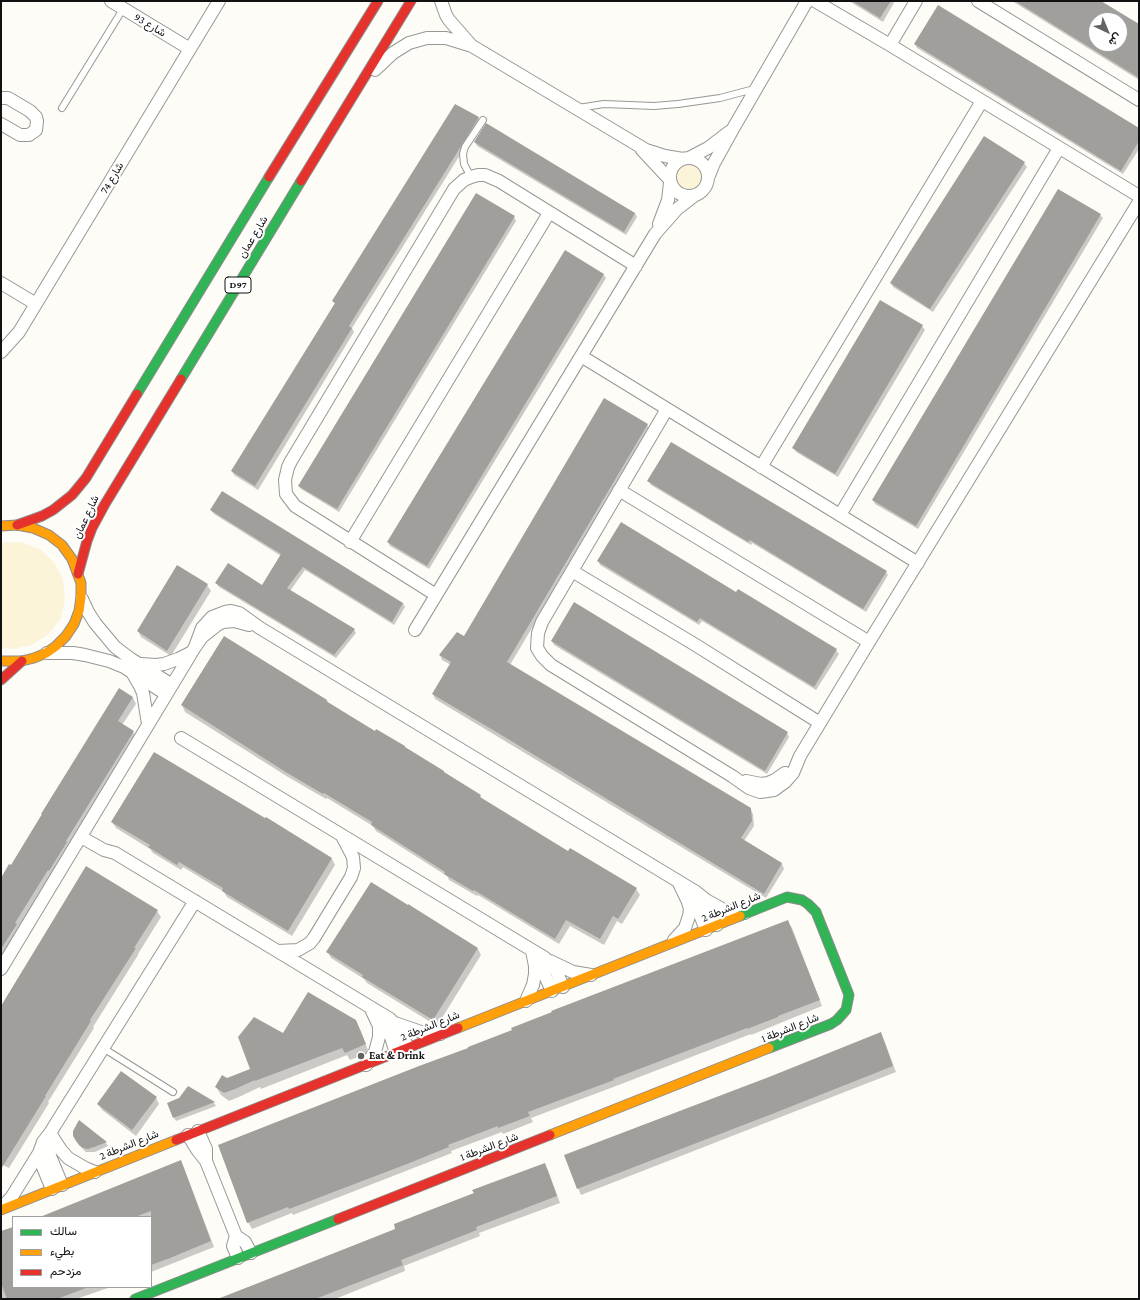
<!DOCTYPE html>
<meta charset="utf-8">
<style>
body{margin:0}
#map{position:relative;width:1140px;height:1300px;overflow:hidden;background:#fdfcf7;font-family:"Crimson Pro",Vazirmatn,serif}
canvas{display:block}
.frame{position:absolute;inset:0;border:2px solid #111;pointer-events:none}
.legend{position:absolute;left:12px;top:1216px;width:140px;height:72px;box-sizing:border-box;background:#fff;border:1px solid #a0a0a0;margin:0;padding:5px 7px;list-style:none;font-size:12px;color:#111}
.legend li{display:flex;align-items:center;gap:8px;height:20px}
.legend b{width:20px;border:1px solid #a0a0a0}
.north{position:absolute;left:1088px;top:12px;width:40px;height:40px;box-sizing:border-box;background:#fff;border:1px solid #a0a0a0;border-radius:50%;rotate:136deg;font-size:11px;font-weight:700;line-height:16px;text-align:center;color:#111}
.north::after{content:'';display:block;margin:auto;width:14px;height:18px;background:#646362;clip-path:polygon(50% 0,100% 100%,50% 72%,0 100%)}
</style>
<div id="map">
<canvas width="1140" height="1300"></canvas>
<div class="frame"></div>
<ul class="legend">
<li><b style="height:5px;background:#30b455"></b>سالك</li>
<li><b style="height:5px;background:#ff9f0a"></b>بطيء</li>
<li><b style="height:5px;background:#e5322d"></b>مزدحم</li>
</ul>
<div class="north">ش</div>
</div>
<script>
const context = document.querySelector('canvas').getContext('2d');
context.lineJoin = 'round';
function fill(path, color) { context.fillStyle = color; context.fill(path, 'evenodd'); }
const poly = rows => new Path2D(rows.map(r => 'M' + r).join(''));
function strokePath(path, color, width, dash) { context.strokeStyle = color; context.lineWidth = width; context.lineCap = dash ? 'butt' : 'round'; context.setLineDash(dash || []); context.stroke(path); }
function label(font, color, halo, rows, align = 'center') {
  context.font = font + ' "Crimson Pro",Vazirmatn,serif'; context.lineWidth = 4; context.setLineDash([]); context.textBaseline = 'middle'; context.strokeStyle = halo; context.fillStyle = color; for (const [text, x, y, turn = 0] of rows) {
    context.save(); context.translate(x, y); context.rotate((+turn || 0) * Math.PI / 180); context.textAlign = isNaN(turn) ? turn : align; if (halo) context.strokeText(text, 0, 0); context.fillText(text, 0, 0); context.restore();
  }
}
const sand = poly([
 '672 177a16 16 0 1 1 32 0a16 16 0 1 1-32 0Z',
 [21,542,40,549,54,562,63,579,65,599,61,618,49,634,32,645,13,649,1,647,1,543]
]);
const shadow = poly([
 [849,1,895,1,883,22],
 [1012,1,1099,1,1139,25,1139,80],
 [1096,20,1120,20,1120,44,1096,44],
 [915,44,1139,129,1139,149,1123,174,917,48],
 [478,118,480,123,352,328,354,332,258,490,234,475,232,471,335,304,333,301],
 [475,142,635,213,637,217,626,235,477,146],
 [1024,163,1027,167,933,312,893,287,891,283],
 [1100,215,1103,218,918,529,875,504,873,500],
 [514,217,516,221,339,512,301,489,299,486],
 [603,274,606,278,429,569,390,546,388,542],
 [922,326,925,330,838,477,796,452,794,448],
 [647,425,650,429,510,665,750,809,753,814,754,826,744,841,782,864,784,869,766,898,435,699,433,694,451,665,442,660,440,655,464,637],
 [649,481,886,572,888,575,866,612,752,543,751,545,651,485],
 [211,510,403,603,405,607,394,625,305,570,290,591,354,630,356,633,336,658,219,587,216,583,262,586,281,556,214,514],
 [598,561,736,593,738,590,836,650,839,654,816,690,702,621,699,625,600,565],
 [207,585,211,591,171,656,141,637,138,631],
 [224,637,327,700,329,704,480,796,483,800,568,853,636,889,640,895,622,924,617,921,604,945,570,926,559,944,478,895,477,896,449,880,447,876,376,831,373,826,327,798,326,799,288,777,185,712,182,705],
 [552,641,787,733,789,737,767,774,554,645],
 [119,689,133,698,136,704,122,725,133,732,137,738,1,959,1,879,11,866],
 [266,819,332,859,335,865,292,936,227,897,224,892,183,867,181,870,153,853,150,849,116,828,112,822],
 [409,905,478,949,481,955,437,1026,367,983,364,979,331,958,328,952],
 [157,911,161,917,138,954,138,955,93,1027,94,1028,48,1102,49,1103,9,1168,1,1164,1,1008],
 [788,922,792,928,822,1006,751,1035,751,1034,616,1086,531,1118,533,1122,503,1134,502,1132,451,1151,452,1153,293,1215,292,1213,252,1229,248,1222,219,1146,470,1049],
 [355,1021,360,1029,369,1053,350,1060,347,1055,261,1089,260,1087,239,1097,229,1101,221,1095,216,1087,227,1080,252,1069,283,1034],
 [884,1040,896,1072,581,1195,578,1188],
 [189,1087,214,1103,216,1106,176,1121,174,1118],
 [156,1098,159,1104,136,1136,102,1110,98,1104],
 [79,1122,106,1143,108,1146,95,1152,86,1152,79,1145],
 [181,1162,184,1168,214,1247,151,1272,151,1217,42,1217],
 [544,1164,548,1170,560,1203,479,1233,480,1236,404,1266,405,1271,335,1299,217,1299,397,1230,475,1193],
 [13,1228,13,1287,111,1287,76,1299,1,1299,1,1233]
]);
const building = poly([
 [852,1,891,1,880,18],
 [1015,1,1101,1,1139,24,1139,78],
 [1096,20,1120,20,1120,44,1096,44],
 [938,5,1139,128,1139,141,1121,171,914,44],
 [455,104,479,117,478,119,349,326,352,328,255,486,231,471,335,303,332,301],
 [486,123,635,213,624,232,474,142],
 [984,136,1025,162,930,309,890,283],
 [1058,189,1101,214,916,526,872,500],
 [476,193,515,216,337,509,298,486],
 [565,250,604,274,427,566,387,542],
 [880,300,923,325,835,474,792,448],
 [604,398,648,424,507,662,751,808,752,821,741,838,782,863,764,894,498,733,432,694,451,662,439,655,457,632,464,636],
 [671,442,887,571,863,609,750,540,748,542,647,481],
 [222,491,403,603,392,622,303,567,287,588,355,629,334,655,215,583,228,563,262,585,281,554,210,510],
 [621,522,736,592,738,589,837,649,814,687,700,618,697,622,597,561],
 [177,565,208,584,167,651,137,631],
 [574,602,788,732,765,771,551,641],
 [224,636,327,700,326,701,375,731,376,729,405,746,405,747,444,771,444,772,481,795,480,797,568,851,570,848,637,888,618,919,613,916,600,939,566,920,555,939,474,890,473,891,444,874,445,872,371,825,372,822,324,793,323,794,284,771,181,705],
 [119,688,133,697,118,721,134,731,66,841,67,842,49,871,48,870,15,923,17,924,1,949,1,878,9,864,11,865,42,814,41,814],
 [154,752,265,818,266,817,332,858,288,931,222,891,223,888,179,862,177,865,148,847,150,845,111,822],
 [86,866,158,910,134,948,136,948,90,1020,91,1021,45,1096,46,1096,1,1169,1,1006],
 [371,882,408,905,408,904,478,948,433,1020,362,977,363,975,326,952],
 [788,920,820,1000,778,1016,778,1017,747,1029,747,1028,613,1079,614,1080,528,1112,530,1116,498,1128,498,1126,448,1145,449,1147,407,1164,289,1209,288,1207,247,1223,218,1145,419,1066,468,1048,468,1047,512,1030,511,1028,552,1012,551,1011],
 [308,992,356,1020,366,1044,345,1053,342,1048,255,1081,255,1080,235,1089,224,1093,215,1087,222,1075,227,1078,250,1069,238,1037,254,1017,283,1033],
 [881,1032,893,1066,772,1114,577,1189,564,1155,769,1077],
 [121,1071,157,1097,132,1130,97,1104],
 [188,1086,215,1102,173,1118,167,1103,179,1098],
 [79,1120,107,1142,97,1146,88,1149,83,1148,79,1145,76,1141,73,1136,73,1131],
 [181,1160,211,1241,170,1258,151,1265,151,1211,135,1217,40,1217],
 [545,1163,557,1196,476,1227,477,1230,401,1260,403,1265,315,1299,218,1299,395,1229,394,1224,474,1193,472,1190],
 [13,1227,13,1287,86,1288,57,1299,7,1299,1,1283,1,1231]
]);
const lane = poly([
 [62,108,123,9],
 [578,108,604,104,654,106,678,104,720,98,754,89],
 [471,177,464,164,463,154,465,147,483,120],
 [103,1048,173,1092]
]);
const street = poly([
 [111,1,190,49],
 [441,1,446,15,449,20,471,45],
 [815,1,890,45,1139,196],
 [978,1,1139,100],
 [890,45,916,1],
 [375,70,393,53,409,43,427,38,446,38,472,46,646,150,665,156,683,159],
 [1,98,8,98,30,111,36,117,37,121,36,130,29,135,20,135,1,124],
 [642,150,670,180],
 '670 177a19 19 0 1 1 38 0a19 19 0 1 1-38 0Z',
 [689,158,708,148,729,132],
 [708,178,714,163,734,127,807,1],
 [659,224,668,200,670,183],
 [1,283,36,304],
 [1,352,19,332,219,1],
 [581,356,918,563],
 [667,409,542,622,538,633,537,648,542,656,551,665,732,776,749,788,760,792,774,790,785,782,793,773,800,756,869,642,1139,202],
 [761,467,982,101],
 [619,490,869,642],
 [840,515,1059,148],
 [350,542,549,213],
 [572,571,694,644,820,723],
 [436,595,295,506,286,494,285,480,288,467,291,461,454,189,464,180,471,177,478,175,485,175,499,181,636,266],
 [82,599,88,612,95,623,115,647,131,659,172,685],
 [415,630,655,234,677,209,694,196],
 [195,647,202,628,212,617,225,612,231,611,239,613,260,628,696,892,706,900,710,907,717,925],
 [47,653,73,653,85,655,109,661,124,667,166,694],
 [141,664,156,665,164,664,178,659,190,653],
 [133,674,140,686,143,693,148,724],
 [181,738,545,958,556,970,563,987],
 [746,781,761,784,768,783,775,780,785,773],
 [81,837,104,850,115,853,390,1019,400,1030,408,1048],
 [692,894,706,930],
 [706,900,724,910,745,913],
 [674,940,685,928,689,916,690,909,688,902,679,883],
 [278,951,298,950,310,943,314,938,351,877,354,868,353,857,342,836],
 [537,958,552,991],
 [550,961,573,972,591,975],
 [1,969,195,647,202,637,217,625,223,622,234,621,249,625],
 [526,1001,533,985,535,974,535,966,532,951],
 [380,1015,390,1034,396,1053],
 [395,1023,421,1032,440,1034],
 [366,1065,375,1052,379,1037,379,1026,371,1009],
 [198,1131,206,1149,206,1161],
 [50,1133,61,1150,68,1158,85,1168,95,1172],
 [50,1133,49,1142,50,1156,62,1185],
 [188,1135,198,1151,206,1161,236,1236,245,1242,251,1253],
 [52,1189,40,1160,39,1153,43,1142,50,1133,195,901],
 [1,1208,11,1198,39,1153],
 [236,1236,233,1246,238,1258]
]);
const fast = poly([
 [181,379,301,181],
 [137,394,269,177],
 [740,916,787,897,802,900,808,904,816,912,849,995,846,1010,837,1020,831,1024,769,1048],
 [135,1299,338,1219]
]);
const slow = poly([
 [1,526,17,525,33,528,49,535,62,545,72,559,81,583,81,597,79,611,74,624,66,636,56,646,46,653,34,658,22,661,1,661],
 [458,1028,740,916],
 [550,1135,769,1048],
 [1,1210,176,1140]
]);
const jam = poly([
 [269,177,378,1],
 [301,181,411,1],
 [17,525,42,516,53,510,72,495,86,478,137,394],
 [78,574,87,541,92,528,105,504,181,379],
 [1,680,22,661],
 [176,1140,458,1028],
 [338,1219,550,1135]
]);
const markers = [
 [361,1056,4,"#646362"]
];
const shields = [
 [238,285,26]
];
const shieldNames = [
 ["D97",238,285]
];
const streetNames = [
 ["شارع 93",150,25,31],
 ["شارع 74",112,178,-59],
 ["شارع عمان",253,237,-59],
 ["شارع عمان",86,517,-65],
 ["شارع الشرطة 2",731,907,-22],
 ["شارع الشرطة 2",430,1026,-22],
 ["شارع الشرطة 1",790,1028,-22],
 ["شارع الشرطة 2",129,1145,-22],
 ["شارع الشرطة 1",489,1147,-21]
];
const poiNames = [
 ["Eat & Drink",369,1056]
];
fill(sand, '#fcf4d9');
fill(shadow, '#0003');
fill(building, '#a19f9c');
strokePath(lane, '#979795', 8);
strokePath(street, '#979795', 14);
strokePath(fast, '#8e8d8b', 11);
strokePath(slow, '#8e8d8b', 11);
strokePath(jam, '#8e8d8b', 11);
strokePath(lane, '#fffffe', 6);
strokePath(street, '#fffffe', 12);
strokePath(fast, '#30b455', 9);
strokePath(slow, '#ff9f0a', 9);
strokePath(jam, '#e5322d', 9);
for (const [x, y, r, color] of markers) { const dot = new Path2D(); dot.arc(x, y, r, 0, 2 * Math.PI); context.fillStyle = color; context.fill(dot); strokePath(dot, '#fff', 1.5); }
for (const [x, y, w] of shields) { const box = new Path2D(); box.roundRect(x - w / 2, y - 8, w, 16, 3); context.fillStyle = '#fff'; context.fill(box); strokePath(box, '#111', 1); }
label('bold 10px', '#111', null, shieldNames);
label('11px', '#111', '#fff', streetNames);
label('bold 11px', '#111', '#fff', poiNames, 'left');
</script>
